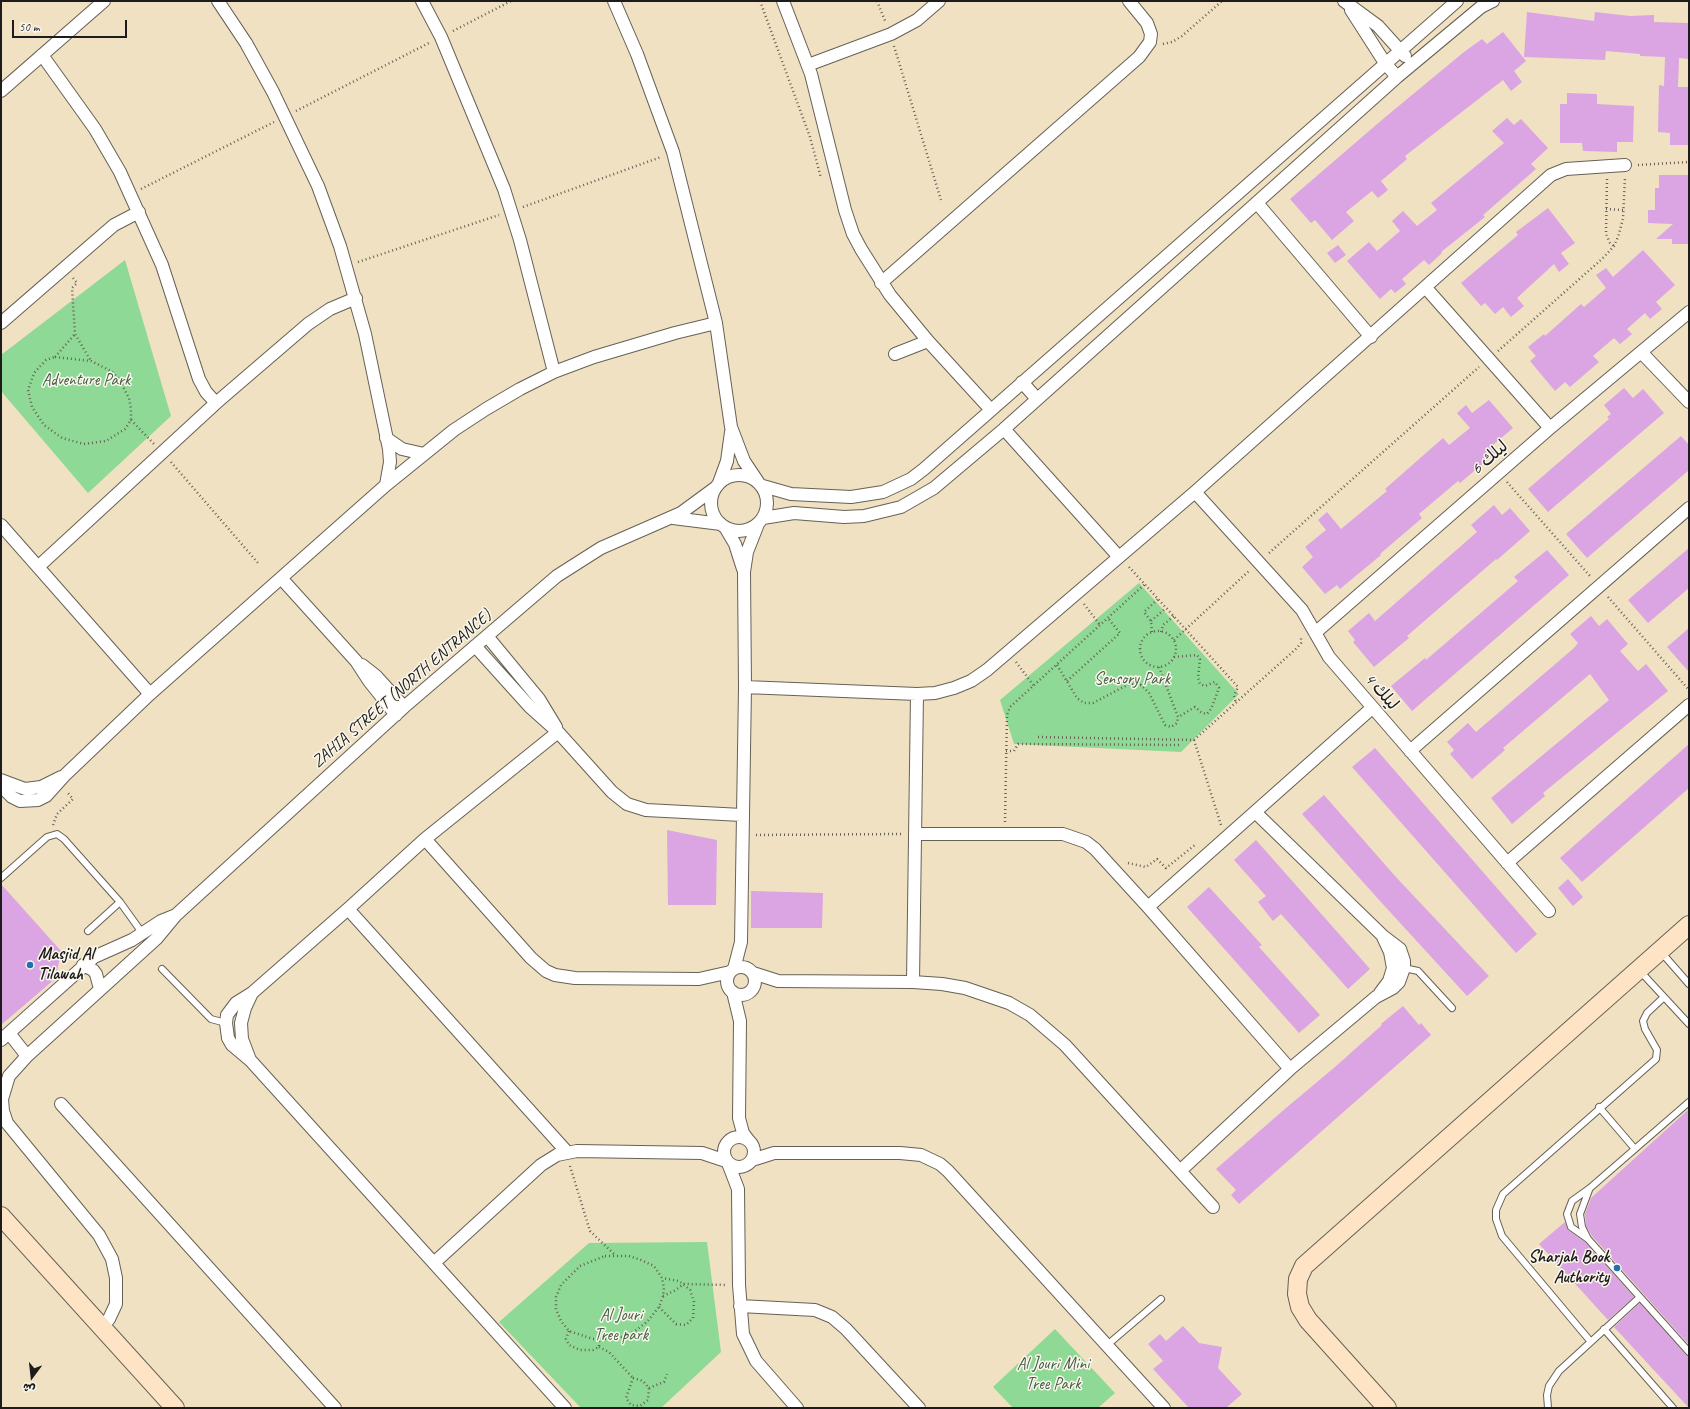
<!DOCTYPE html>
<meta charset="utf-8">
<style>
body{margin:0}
#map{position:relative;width:1690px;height:1409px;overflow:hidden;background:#f0e1c2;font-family:Caveat,"Playpen Sans Arabic",sans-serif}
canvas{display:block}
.frame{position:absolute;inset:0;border:2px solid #1c1c1c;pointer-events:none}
.north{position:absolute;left:12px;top:1357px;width:40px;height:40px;-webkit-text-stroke:3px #fbf7ec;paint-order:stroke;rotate:195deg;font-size:11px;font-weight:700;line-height:16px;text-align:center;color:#1c1c1c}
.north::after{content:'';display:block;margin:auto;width:14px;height:18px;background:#1c1c1c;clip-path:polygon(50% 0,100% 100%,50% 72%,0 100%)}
.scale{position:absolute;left:12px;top:20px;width:115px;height:18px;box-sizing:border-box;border:2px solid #1c1c1c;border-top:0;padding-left:5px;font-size:12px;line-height:14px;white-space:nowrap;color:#1c1c1c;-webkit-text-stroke:3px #fbf7ec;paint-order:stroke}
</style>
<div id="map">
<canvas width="1690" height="1409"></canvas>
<div class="frame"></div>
<div class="north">ش</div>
<div class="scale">50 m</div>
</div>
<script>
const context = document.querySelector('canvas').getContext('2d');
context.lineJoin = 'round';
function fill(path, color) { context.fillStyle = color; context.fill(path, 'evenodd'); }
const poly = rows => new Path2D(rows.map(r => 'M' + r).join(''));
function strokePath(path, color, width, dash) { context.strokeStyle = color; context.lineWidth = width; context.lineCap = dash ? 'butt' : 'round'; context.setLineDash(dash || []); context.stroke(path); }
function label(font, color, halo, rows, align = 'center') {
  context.font = font + ' Caveat,"Playpen Sans Arabic",sans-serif'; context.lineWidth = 3; context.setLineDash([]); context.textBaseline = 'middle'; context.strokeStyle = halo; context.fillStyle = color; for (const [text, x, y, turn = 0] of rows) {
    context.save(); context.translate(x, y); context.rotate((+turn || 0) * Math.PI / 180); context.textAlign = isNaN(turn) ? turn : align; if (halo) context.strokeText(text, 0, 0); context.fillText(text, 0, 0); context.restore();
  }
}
const green = poly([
 [125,260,171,416,88,493,1,391,1,355],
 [1139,583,1239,694,1181,752,1014,744,1000,700],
 [707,1242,721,1352,661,1408,581,1408,499,1322,589,1243],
 [1055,1329,1115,1393,1098,1408,1013,1408,993,1387]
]);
const building = poly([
 [1527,12,1594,21,1595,12,1630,16,1654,15,1654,22,1689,23,1689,59,1679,58,1678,87,1689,87,1689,145,1670,145,1670,133,1658,132,1659,85,1664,86,1665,57,1640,56,1640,54,1606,51,1605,60,1524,57],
 [1503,32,1526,61,1514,71,1522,82,1511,91,1503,80,1405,156,1407,159,1381,181,1388,190,1378,198,1372,191,1346,212,1354,221,1332,240,1315,220,1311,223,1290,199,1383,119,1464,52,1482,39,1487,44],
 [1567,93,1597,94,1597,104,1634,106,1633,142,1617,142,1617,152,1583,151,1582,143,1560,143,1560,104,1567,104],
 [1507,118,1514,125,1521,119,1548,148,1531,164,1536,169,1483,215,1485,217,1441,252,1442,253,1429,265,1424,260,1402,279,1406,284,1395,293,1391,289,1380,299,1347,261,1369,242,1377,251,1400,231,1392,221,1403,211,1417,226,1437,210,1431,203,1504,143,1492,131],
 [1659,175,1689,175,1689,244,1672,244,1672,239,1656,239,1673,224,1648,223,1648,210,1655,210,1655,188,1659,188],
 [1548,208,1575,243,1561,253,1569,264,1559,272,1554,264,1517,298,1524,306,1511,317,1503,307,1495,314,1485,303,1481,306,1461,283,1518,235,1516,232],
 [1338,245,1346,255,1335,263,1327,253],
 [1643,250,1675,285,1656,302,1662,309,1650,319,1645,313,1627,329,1632,334,1620,344,1614,338,1593,356,1599,362,1570,387,1565,382,1555,391,1530,361,1536,356,1528,347,1544,334,1545,336,1581,304,1584,307,1606,288,1596,275,1606,268,1613,277],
 [1624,388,1633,398,1643,389,1664,413,1548,512,1528,489,1609,419,1607,417,1611,414,1604,405],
 [1489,400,1513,428,1493,445,1498,451,1460,483,1458,481,1419,514,1422,518,1380,554,1381,555,1340,589,1337,585,1325,594,1302,567,1313,557,1305,547,1326,530,1318,520,1327,512,1341,529,1387,491,1385,489,1443,438,1449,445,1470,428,1457,413,1466,405,1472,413],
 [1681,436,1689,445,1689,470,1587,558,1566,534],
 [1494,505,1502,515,1510,508,1530,531,1497,560,1496,559,1407,636,1409,638,1374,667,1353,642,1355,640,1348,631,1369,613,1375,621,1477,532,1471,525],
 [1689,548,1689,588,1648,623,1628,600],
 [1547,550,1569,575,1412,711,1391,686,1425,658,1426,660,1518,581,1514,577],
 [1591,616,1599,626,1607,619,1628,644,1620,651,1638,671,1646,664,1668,691,1543,793,1545,796,1512,824,1491,798,1609,700,1590,674,1503,748,1505,750,1472,779,1450,754,1454,750,1447,742,1468,723,1476,732,1574,648,1578,643,1570,634],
 [1689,628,1689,672,1667,647],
 [1689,744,1689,788,1582,882,1560,858],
 [1375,748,1537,934,1516,953,1352,767],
 [1324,795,1395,876,1489,976,1467,996,1380,901,1302,814],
 [667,830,717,840,716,905,668,905],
 [1256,840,1370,969,1348,989,1281,914,1273,921,1258,902,1266,896,1234,860],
 [1568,879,1583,897,1573,906,1558,888],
 [1,884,61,951,56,978,1,1025],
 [1209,887,1262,945,1259,947,1320,1015,1299,1033,1187,907],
 [751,891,823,893,822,928,751,928],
 [1403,1006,1419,1025,1421,1023,1431,1035,1239,1204,1231,1195,1236,1190,1216,1169,1286,1108,1335,1067,1382,1025,1381,1024],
 [1689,1109,1689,1345,1592,1236,1586,1226,1585,1214,1591,1198],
 [1565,1222,1568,1230,1585,1242,1634,1297,1608,1320,1539,1244],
 [1640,1303,1686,1355,1689,1356,1689,1408,1614,1327],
 [1183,1326,1199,1343,1222,1347,1218,1368,1242,1394,1226,1408,1189,1408,1153,1369,1163,1361,1148,1344,1160,1334,1166,1341]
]);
const path = poly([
 [760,1,810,137,821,178],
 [877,1,886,23],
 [453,31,511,1],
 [1163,44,1172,42,1182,36,1222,1],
 [894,46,941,200],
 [296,111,429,43],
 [1638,165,1689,162],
 [1607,179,1606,234,1610,243,1614,246],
 [141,189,274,122],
 [523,207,661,157],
 [1606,209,1623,210],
 [358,262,499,215],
 [73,278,77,283,72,288,75,334,91,361],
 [1498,351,1602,259,1614,246,1618,237,1623,219,1625,177],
 [55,357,91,361,111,371,119,379,129,398,131,409,131,420,125,429,106,441,84,444,62,438,44,425,32,407,28,390,34,373,46,360,55,357],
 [55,357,75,334],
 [131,420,154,444],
 [171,462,258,563],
 [1507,482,1590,576],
 [1269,553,1479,367],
 [1129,567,1238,687,1234,696,1236,703],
 [1608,597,1689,690],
 [1084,604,1100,625],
 [1151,621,1166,608],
 '1140 649a18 18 0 1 1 36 0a18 18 0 1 1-36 0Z',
 [1152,632,1151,621,1144,612,1158,599],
 [1161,632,1163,625,1174,616],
 [1174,640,1250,570],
 [1174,657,1197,655,1200,659,1198,678,1200,684,1205,686,1215,682,1219,688,1211,709,1207,714,1202,713,1195,707,1178,717],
 [1016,662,1034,686],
 [1057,665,1077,698,1084,703,1093,703,1129,684,1141,685,1149,693,1165,725,1171,727,1177,723,1178,717,1159,667],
 [1067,681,1120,633,1108,618],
 [1038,737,1194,740,1297,648,1301,643,1301,636],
 [1194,740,1221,825],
 [1006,751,1014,751,1018,744,1180,745],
 [1005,822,1007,715,1010,707,1145,584],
 [53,825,57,814,73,799,67,792],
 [756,835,902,834],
 [1128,863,1146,867,1157,859,1166,868,1196,844],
 [570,1166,590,1231,615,1255],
 [605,1256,629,1256,641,1260,654,1266,662,1278,664,1288,663,1296,659,1307,647,1322,635,1331,622,1337,608,1339,593,1339,569,1331,561,1321,556,1309,556,1297,561,1285,580,1266,605,1256],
 [663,1296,674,1291,684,1284,727,1285],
 [659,1307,676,1324,686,1325,693,1318,694,1302,690,1290,679,1281,662,1278],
 [569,1331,566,1339,569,1345,580,1350,593,1350,599,1347,599,1339],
 [599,1347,609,1352,633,1378],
 [633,1378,643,1381,649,1388,648,1400,640,1406,631,1405,626,1398,633,1378],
 [649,1388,664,1382,667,1374]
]);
const lane = poly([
 [1,878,47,837,57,834,64,839,120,902,143,934],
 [88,931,120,902],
 [1661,952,1689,984],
 [1404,968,1418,971,1452,1008],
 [162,969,211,1019,226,1023],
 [1639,970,1689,1024],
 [1689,1102,1590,1188,1572,1201,1567,1214,1571,1227,1588,1239,1689,1352],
 [1599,1107,1635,1149],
 [1588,1239,1582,1227,1580,1214,1589,1190],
 [1604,1329,1673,1408],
 [1591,1342,1502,1236,1496,1219,1496,1210,1503,1194,1656,1059,1657,1050,1645,1029,1643,1021,1647,1013,1664,997],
 [1106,1346,1161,1299],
 [1548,1408,1547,1395,1549,1386,1559,1371,1640,1297]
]);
const street = poly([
 [218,1,246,43,273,92,318,186,340,246,365,334,389,449,390,462,386,485],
 [422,1,441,37,504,189,520,240,554,372],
 [614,1,637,54,673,152,716,323,731,427,744,461,758,482],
 [783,1,811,74,845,210,853,234,861,249,890,295,928,341,991,410],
 [1344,1,1378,26,1405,56],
 [1351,10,1385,63,1397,77],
 [42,55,95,129,120,172,162,265,199,379,206,392,216,403],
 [808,65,891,34,917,20,939,1],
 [1,91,104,1],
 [1257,203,1371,337],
 [881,283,1139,57,1150,42,1151,34,1147,23,1129,1],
 [1426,288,1550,428],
 [1,323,114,225,139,212],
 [1641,352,1689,402],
 [895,354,928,341],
 [1022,382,1037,399],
 [1004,429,1119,557],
 [386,438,402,449,424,454],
 '711 503a28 28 0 1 1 56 0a28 28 0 1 1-56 0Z',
 [719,483,727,461,731,432],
 [763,486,791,494,851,497,883,492,911,479,924,469,1457,1],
 [1195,492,1302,610,1329,657,1549,911],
 [673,518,721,524],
 [763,518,794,513,844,517,864,516,901,507,934,488,1004,429,1397,77,1481,7,1493,1],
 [1,525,150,694],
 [725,527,735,544,743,569],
 [39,566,216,403,308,324,330,309,356,298],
 [281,578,356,661,369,681,396,715],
 [1315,633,1550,428,1689,312],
 [487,636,539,699,556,727],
 [475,646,530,707,558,732,612,792,627,804,646,810,742,815],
 [362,665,376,676,404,707],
 [745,687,917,694,935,693,954,688,971,681,987,670,1195,492,1551,175,1566,169,1625,165],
 [558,732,425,839,348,909,252,993,236,1003,227,1015,226,1023,228,1038,232,1045,251,1061,565,1408],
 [1410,751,1689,508],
 [1,780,25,789,41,787,61,777],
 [1,786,12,797,20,801,38,800,46,796,64,776,150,694,386,485,454,430,486,409,520,389,554,372,594,357,675,333,716,323],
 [915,834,1063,834,1086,842,1095,849,1148,907,1290,1069],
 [425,839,531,958,546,971,555,975,575,978,699,979,730,972],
 [1507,863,1689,705],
 [1148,907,1372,708],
 [348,909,567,1152],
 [83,965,93,970,96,974,100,989],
 '727 981a14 14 0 1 1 28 0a14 14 0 1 1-28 0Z',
 [734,969,741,942,745,687,744,572,747,552,758,524],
 [753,973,778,981,913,982,942,984,965,988,1009,1003,1030,1015,1065,1045,1213,1207],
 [913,982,917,694],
 [733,992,740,1021,739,1118,743,1133,749,1141],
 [1380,993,1389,981,1393,968,1390,952,1383,937],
 [9,1033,27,1056],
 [1,1040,94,957,132,940,161,921,176,915],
 [250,1060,242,1039,241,1023,245,1008,252,993],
 [61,1104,335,1408],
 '724 1152a15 15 0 1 1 30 0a15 15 0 1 1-30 0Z',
 [752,1160,774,1153,900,1153,921,1155,940,1164,948,1171,1164,1408],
 [728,1163,738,1189,739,1285,743,1334,756,1361,797,1408],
 [1181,1170,1290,1069,1376,997,1393,988,1399,982,1404,968,1404,961,1400,949,1383,936,1255,812],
 [435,1262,541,1165,557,1155,577,1151,702,1153,726,1161],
 [740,1306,815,1310,832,1317,846,1329,919,1408],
 [102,1327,109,1319,116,1304,116,1278,112,1259,99,1235,7,1123,3,1111,2,1099,9,1076,27,1056,157,938,176,915,404,707,557,576,601,548,681,513,715,488]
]);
const secondary = poly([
 [1,1216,175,1408],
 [1387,1408,1308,1320,1300,1307,1297,1294,1298,1279,1304,1266,1689,925]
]);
const markers = [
 [30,965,4,"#1f6fb2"],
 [1617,1268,4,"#1f6fb2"]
];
const parkNames = [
 ["Adventure Park",86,381],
 ["Sensory Park",1132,680],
 ["Al Jouri",621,1316],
 ["Tree park",621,1336],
 ["Al Jouri Mini",1053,1365],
 ["Tree Park",1053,1385]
];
const streetNames = [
 ["ليلك 6",1490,458,-41],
 ["ZAHIA STREET (NORTH ENTRANCE)",402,689,-41],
 ["ليلك 4",1381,692,49]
];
const poiNames = [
 ["Masjid Al",38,955],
 ["Tilawah",38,975],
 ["Sharjah Book",1609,1258,"right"],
 ["Authority",1609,1278,"right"]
];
fill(green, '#8ed995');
fill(building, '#daa5e2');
strokePath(lane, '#666156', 8);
strokePath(street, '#666156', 14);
strokePath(secondary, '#666156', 20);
strokePath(path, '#666156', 2.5, [1, 3]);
strokePath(lane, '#fff', 6);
strokePath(street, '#fff', 12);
strokePath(secondary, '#fee4c5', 18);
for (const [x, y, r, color] of markers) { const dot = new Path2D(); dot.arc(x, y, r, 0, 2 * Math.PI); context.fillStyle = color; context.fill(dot); strokePath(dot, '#fbf7ec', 1.5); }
label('17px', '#445e46', '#fbf7ec', parkNames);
label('17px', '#1c1c1c', '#fbf7ec', streetNames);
label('bold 17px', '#1c1c1c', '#fbf7ec', poiNames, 'left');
</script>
